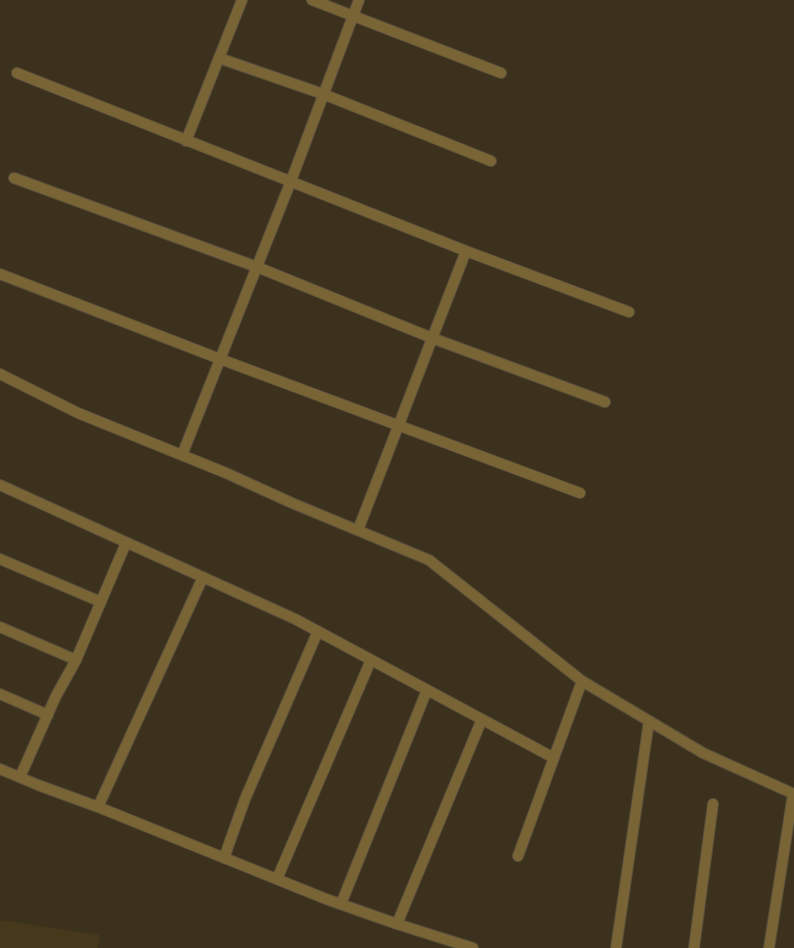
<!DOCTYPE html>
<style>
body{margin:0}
canvas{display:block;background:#3b311c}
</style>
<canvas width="794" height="948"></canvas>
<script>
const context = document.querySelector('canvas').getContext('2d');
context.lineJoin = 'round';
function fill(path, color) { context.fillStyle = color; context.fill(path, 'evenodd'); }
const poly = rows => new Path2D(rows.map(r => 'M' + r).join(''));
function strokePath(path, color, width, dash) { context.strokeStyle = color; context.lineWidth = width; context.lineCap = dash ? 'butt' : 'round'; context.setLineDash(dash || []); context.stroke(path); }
const built = poly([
 [0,920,100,935,98,948,0,948]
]);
const minor = poly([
 [312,0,501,73],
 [219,58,323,94,491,161],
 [17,73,466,251,629,312],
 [186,141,242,0],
 [14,178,257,267,432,338,605,402],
 [0,274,220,359,580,493],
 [0,374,78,413,226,473,292,503,429,560,582,681,703,753,794,794],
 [182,455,291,181,359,0],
 [0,485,295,619,554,758],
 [358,530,466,251],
 [0,559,101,602],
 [0,627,76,660],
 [0,694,48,715],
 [0,769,38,785,98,807,326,899,397,924,473,948],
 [20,777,56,696,76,660,126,543],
 [98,807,203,577],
 [518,856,582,681],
 [224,858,245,799,318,631],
 [277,879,371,660],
 [341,904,427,690],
 [397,924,482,719],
 [616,948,649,721],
 [694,948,713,804],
 [769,948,793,794]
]);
fill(built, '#45381b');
strokePath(minor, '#594f3c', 12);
strokePath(minor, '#796436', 10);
</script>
